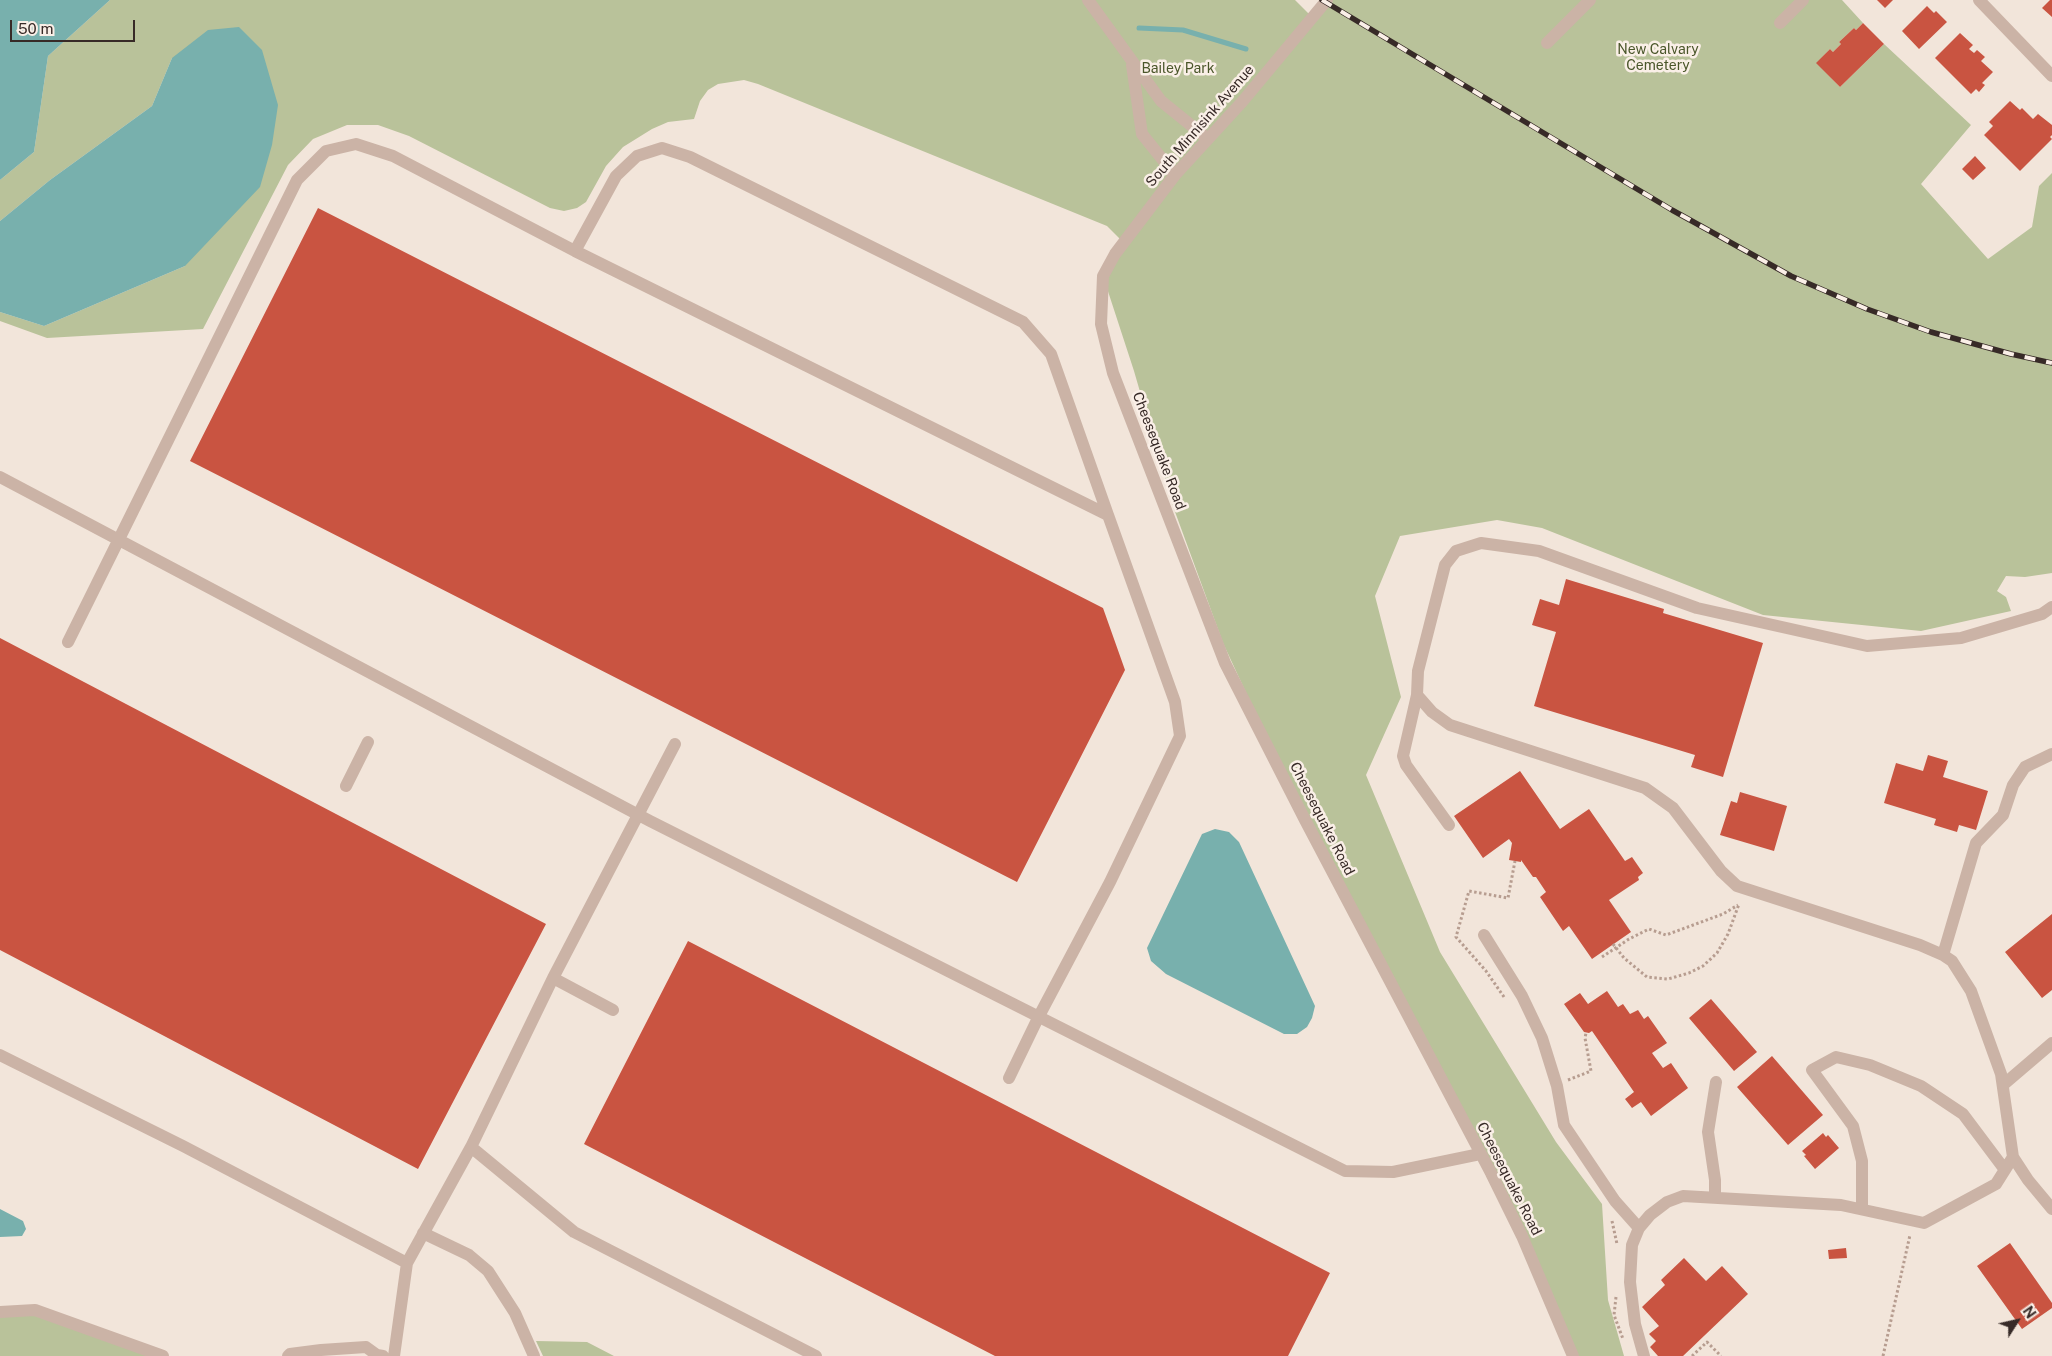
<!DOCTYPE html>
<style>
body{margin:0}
#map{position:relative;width:2052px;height:1356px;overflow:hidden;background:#f2e5da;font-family:"Public Sans",sans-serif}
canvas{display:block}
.north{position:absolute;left:1992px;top:1296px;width:50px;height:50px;-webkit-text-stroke:4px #faefe7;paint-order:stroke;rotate:55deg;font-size:14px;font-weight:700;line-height:20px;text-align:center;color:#372a27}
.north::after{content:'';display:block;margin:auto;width:18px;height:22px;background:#372a27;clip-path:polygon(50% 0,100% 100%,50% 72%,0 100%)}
.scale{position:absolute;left:10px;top:20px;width:125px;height:22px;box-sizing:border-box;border:2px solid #372a27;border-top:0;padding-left:6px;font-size:15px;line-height:18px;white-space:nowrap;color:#372a27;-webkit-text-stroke:4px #faefe7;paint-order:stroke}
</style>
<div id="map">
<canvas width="2052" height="1356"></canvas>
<div class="north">N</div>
<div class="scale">50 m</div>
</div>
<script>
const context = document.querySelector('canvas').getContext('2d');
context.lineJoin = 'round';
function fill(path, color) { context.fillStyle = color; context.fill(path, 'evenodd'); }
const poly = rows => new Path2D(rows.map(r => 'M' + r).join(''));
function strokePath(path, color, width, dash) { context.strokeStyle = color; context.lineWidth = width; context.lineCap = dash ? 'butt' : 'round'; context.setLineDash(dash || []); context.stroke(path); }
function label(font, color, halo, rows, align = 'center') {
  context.font = font + ' "Public Sans",sans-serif'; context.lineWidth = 5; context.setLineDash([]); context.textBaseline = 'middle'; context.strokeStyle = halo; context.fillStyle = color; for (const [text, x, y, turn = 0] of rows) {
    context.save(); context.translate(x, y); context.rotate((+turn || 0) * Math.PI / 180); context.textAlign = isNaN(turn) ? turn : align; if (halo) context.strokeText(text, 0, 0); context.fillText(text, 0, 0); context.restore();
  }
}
const green = poly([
 [110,0,1295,0,1312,17,1320,0,1842,0,1863,23,1856,30,1854,28,1839,42,1841,44,1833,52,1830,49,1817,63,1840,87,1884,44,1971,125,1921,184,1988,259,2032,227,2039,186,2052,173,2052,573,2025,577,2006,576,1997,591,2006,597,2011,611,1921,631,1763,615,1542,528,1497,520,1400,536,1375,596,1401,697,1366,775,1440,952,1556,1142,1602,1204,1608,1300,1624,1356,1573,1356,1550,1301,1305,820,1223,643,1174,509,1134,371,1103,276,1123,242,1107,226,758,84,744,80,718,84,708,90,700,101,694,119,668,122,652,129,623,147,606,166,586,202,577,208,564,211,550,208,409,136,378,125,347,125,313,139,288,165,203,329,47,338,0,321,0,312,44,326,185,266,172,58,152,106,50,180,0,221,0,180,34,152,48,56],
 [35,1310,163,1356,0,1356,0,1312],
 [536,1341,587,1342,614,1356,543,1356]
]);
const water = poly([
 [0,0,110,0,48,56,34,152,0,180],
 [239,27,262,50,278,105,272,145,260,187,185,266,44,326,0,312,0,221,50,180,152,106,172,58,208,30],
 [1215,829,1229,832,1239,842,1315,1006,1312,1018,1307,1027,1297,1034,1284,1034,1166,974,1151,961,1147,948,1202,834],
 [0,1209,23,1221,26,1229,22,1236,0,1237]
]);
const stream = poly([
 [1139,28,1183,30,1246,49]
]);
const building = poly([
 [1877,0,1893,0,1885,8],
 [2050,0,2052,0,2052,17,2042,8],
 [1927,6,1934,13,1936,11,1947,22,1919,49,1902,31],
 [1863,23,1884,44,1840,87,1816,63,1830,49,1833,52,1841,44,1839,42,1854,28,1856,30],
 [1960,33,1973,45,1969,49,1974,53,1977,50,1985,57,1981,61,1993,72,1982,83,1985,85,1979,92,1976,89,1971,94,1935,58],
 [2010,101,2020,110,2022,108,2033,119,2038,114,2052,125,2052,135,2050,137,2052,139,2020,171,1984,135,1993,126,1989,122],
 [1975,156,1986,168,1973,180,1962,169],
 [318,208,1103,608,1125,670,1017,882,190,461],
 [1566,579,1664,609,1663,613,1763,643,1723,777,1691,767,1695,755,1534,706,1556,632,1532,625,1540,599,1559,605],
 [0,638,546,924,418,1169,0,950],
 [1928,755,1948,761,1943,777,1988,791,1976,830,1959,825,1957,832,1934,825,1936,819,1884,803,1896,763,1923,771],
 [1520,771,1560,829,1589,809,1625,861,1632,857,1643,873,1638,877,1639,880,1609,900,1631,932,1592,959,1569,926,1563,931,1540,897,1546,892,1536,877,1533,877,1521,860,1521,862,1509,860,1512,843,1509,839,1483,858,1454,816],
 [1740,792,1787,806,1774,851,1720,835,1731,801,1737,803],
 [2052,914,2052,990,2042,998,2005,952],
 [688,941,1330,1273,1288,1356,995,1356,584,1144],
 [1607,991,1618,1007,1623,1004,1630,1014,1638,1010,1644,1019,1648,1016,1667,1043,1652,1053,1663,1068,1671,1063,1688,1088,1651,1116,1641,1102,1632,1108,1625,1099,1634,1092,1592,1031,1589,1033,1584,1032,1564,1004,1580,993,1588,1004],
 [1711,999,1757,1052,1734,1071,1689,1018],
 [1772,1056,1823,1115,1788,1145,1737,1087],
 [1823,1133,1826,1137,1828,1135,1839,1148,1815,1169,1804,1156,1806,1155,1802,1151],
 [2010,1243,2052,1303,2052,1308,2022,1329,1977,1266],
 [1846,1248,1847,1258,1829,1259,1828,1250],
 [1684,1258,1706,1281,1722,1266,1748,1294,1683,1356,1658,1356,1650,1347,1656,1341,1649,1334,1659,1326,1642,1307,1665,1285,1661,1280]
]);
const path = poly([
 [1613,944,1624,958,1647,977,1668,979,1689,973,1703,966,1717,953,1728,934,1739,904],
 [1602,957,1629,939,1649,929,1666,935,1723,914,1738,905],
 [1504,997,1486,971,1456,937,1469,891,1508,898,1515,861],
 [1568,1080,1591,1071,1585,1038,1586,1033],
 [1612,1221,1617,1244],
 [1616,1297,1614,1315,1623,1339],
 [1692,1356,1707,1342,1721,1356],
 [1883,1356,1910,1235]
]);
const minor = poly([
 [1088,0,1161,101,1208,139],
 [1327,0,1242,102,1175,175,1115,254,1103,276,1101,324,1113,373,1225,663,1305,820,1491,1173,1522,1236,1573,1356],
 [1979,0,2052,76],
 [1780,23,1803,0],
 [1547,43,1590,0],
 [1132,65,1142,134,1175,175],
 [0,477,650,821,1345,1171,1393,1172,1480,1154],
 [68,642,297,180,326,151,356,144,393,156,575,251],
 [1417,695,1403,756,1406,765,1449,825],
 [346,786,368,742],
 [1484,935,1522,996,1542,1038,1557,1086,1564,1125,1615,1201,1639,1228],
 [1943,955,1976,843,2003,815,2013,785,2025,767,2052,754],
 [553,978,613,1010],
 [0,1055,183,1146,407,1263],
 [1009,1078,1038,1018,1110,882,1180,736,1175,702,1108,515,1051,354,1023,322,690,157,662,148,637,156,616,176,575,251,1108,515],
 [2003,1085,2052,1043],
 [471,1147,553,978,675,744],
 [2013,1157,2028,1180,2052,1209],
 [1715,1198,1715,1180,1708,1132,1716,1082],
 [1862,1209,1862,1161,1853,1126,1812,1070,1836,1057,1870,1065,1921,1086,1963,1114,2005,1170],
 [423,1233,469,1255,488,1271,515,1313,534,1356],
 [0,1312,35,1310,163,1356],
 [288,1356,290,1354,321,1350,366,1347,377,1355,383,1356],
 [394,1356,407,1263,471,1147,574,1232,816,1356],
 [1644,1356,1635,1324,1630,1282,1632,1245,1639,1228,1650,1215,1667,1202,1683,1196,1841,1205,1924,1223,1996,1184,2013,1157,2001,1074,1971,991,1952,961,1943,955,1920,945,1737,886,1721,871,1673,808,1645,788,1450,725,1432,712,1417,695,1418,671,1445,565,1456,551,1481,543,1539,551,1697,608,1867,646,1961,638,2042,614,2052,607]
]);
const rail = poly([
 [1322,0,1672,210,1791,276,1867,309,1931,332,2011,354,2052,363]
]);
const parkNames = [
 ["New Calvary",1658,50],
 ["Cemetery",1658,66],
 ["Bailey Park",1178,69]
];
const streetNames = [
 ["South Minnisink Avenue",1200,126,-49],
 ["Cheesequake Road",1159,451,69],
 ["Cheesequake Road",1322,819,63],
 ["Cheesequake Road",1509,1179,63]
];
fill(green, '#b9c29a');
fill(water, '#78b0ad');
strokePath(stream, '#78b0ad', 5);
fill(building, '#c95441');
strokePath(path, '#b79d90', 3, [2.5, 2.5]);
strokePath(minor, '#cbb3a6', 12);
strokePath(rail, '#372a27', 5.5);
strokePath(rail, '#faefe7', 4, [11]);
label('14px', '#4a562a', '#faefe7', parkNames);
label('14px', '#372a27', '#faefe7', streetNames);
</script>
